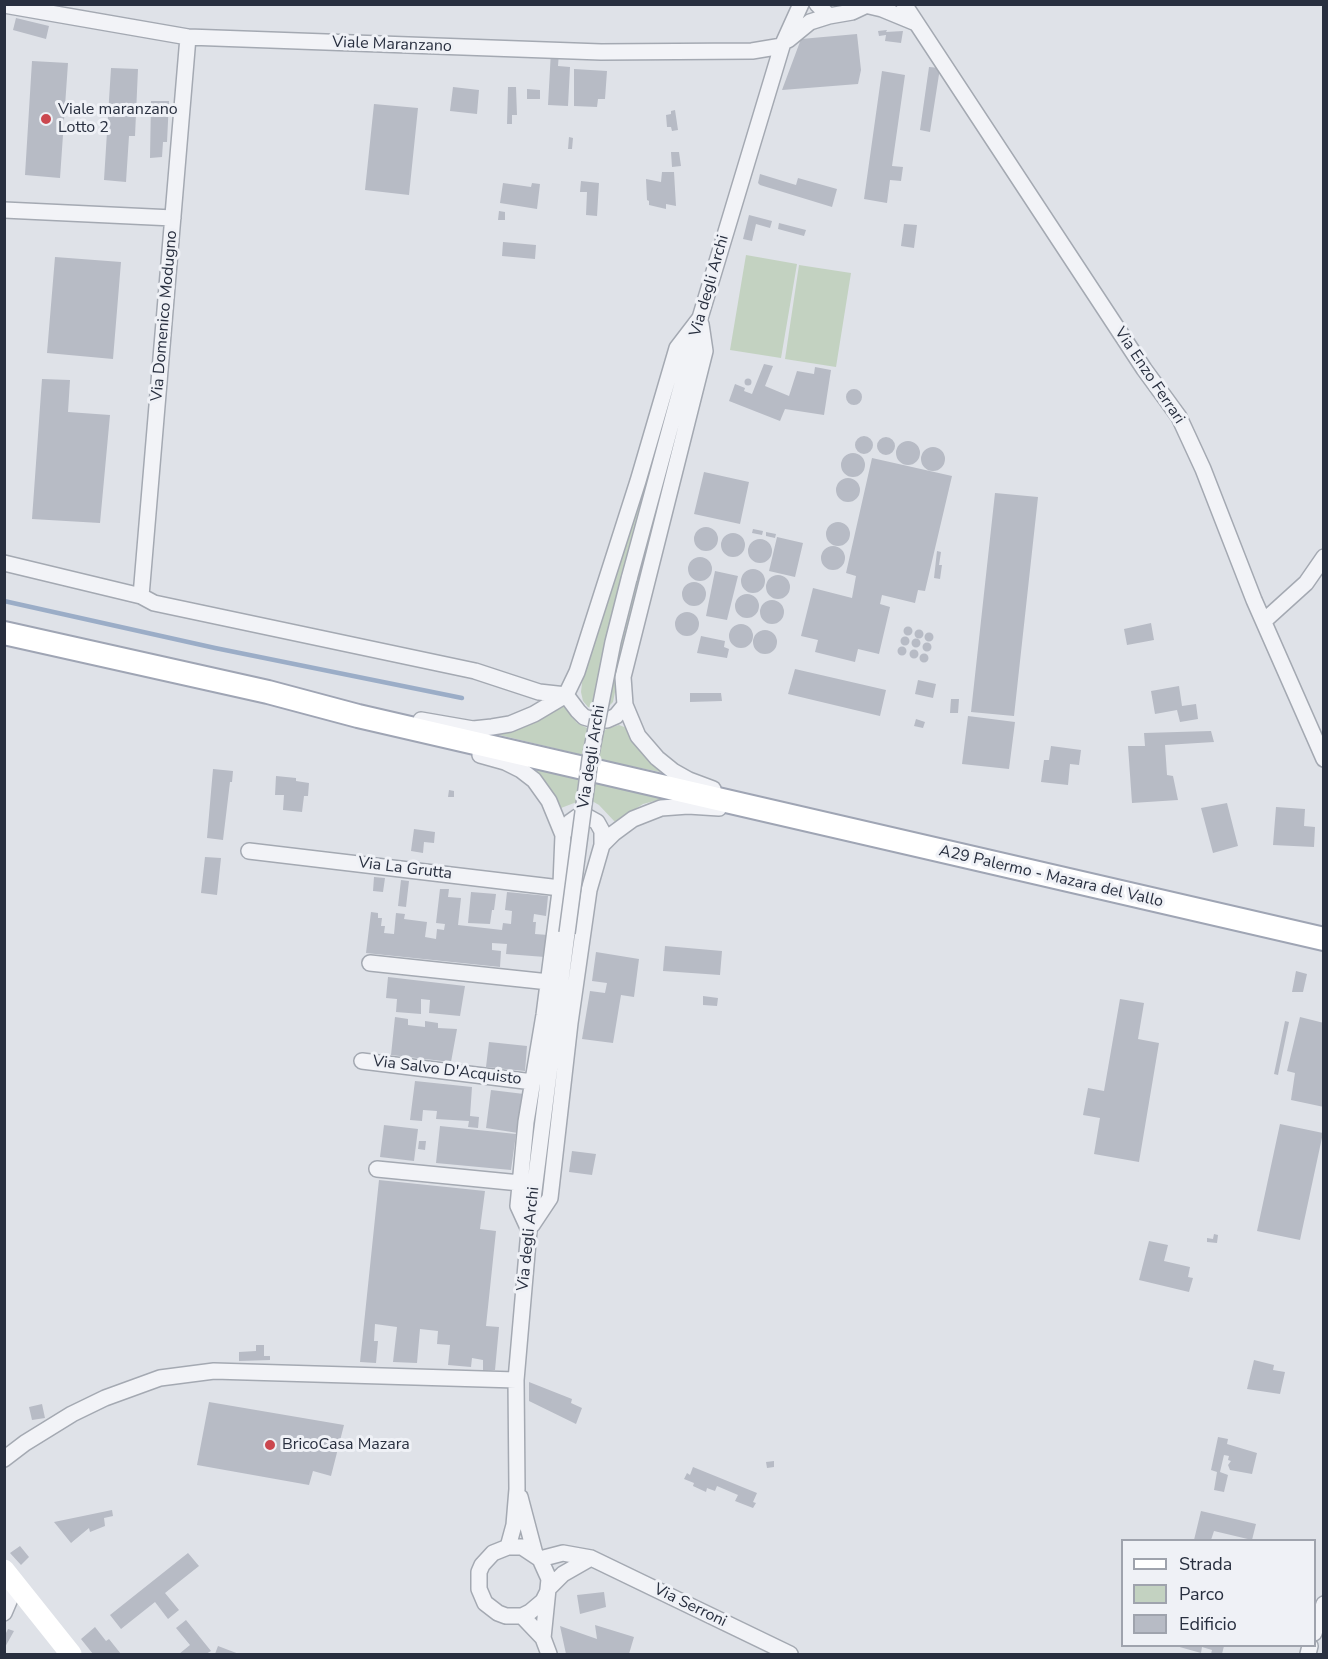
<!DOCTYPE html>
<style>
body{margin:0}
#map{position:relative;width:1328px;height:1659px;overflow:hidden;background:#dfe2e8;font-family:"Nunito Sans",sans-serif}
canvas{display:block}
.frame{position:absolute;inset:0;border:6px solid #282f3f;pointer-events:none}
.legend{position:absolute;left:1121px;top:1539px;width:195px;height:108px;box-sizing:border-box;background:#eff1f6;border:2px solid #9fa3ad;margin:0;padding:8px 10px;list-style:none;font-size:18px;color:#282f3f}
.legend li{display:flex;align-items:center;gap:12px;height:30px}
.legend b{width:30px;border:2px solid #9fa3ad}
</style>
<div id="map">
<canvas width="1328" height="1659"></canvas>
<div class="frame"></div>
<ul class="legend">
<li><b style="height:8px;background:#fff"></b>Strada</li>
<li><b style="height:16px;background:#c3d2c1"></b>Parco</li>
<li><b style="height:16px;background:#b7bbc5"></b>Edificio</li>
</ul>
</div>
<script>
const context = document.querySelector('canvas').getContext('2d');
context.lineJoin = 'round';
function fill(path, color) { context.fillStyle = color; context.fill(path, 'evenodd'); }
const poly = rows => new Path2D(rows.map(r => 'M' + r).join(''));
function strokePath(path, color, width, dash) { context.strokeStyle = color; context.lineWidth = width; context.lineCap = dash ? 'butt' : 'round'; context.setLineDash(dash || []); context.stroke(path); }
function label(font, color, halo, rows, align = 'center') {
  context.font = font + ' "Nunito Sans",sans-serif'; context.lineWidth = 6; context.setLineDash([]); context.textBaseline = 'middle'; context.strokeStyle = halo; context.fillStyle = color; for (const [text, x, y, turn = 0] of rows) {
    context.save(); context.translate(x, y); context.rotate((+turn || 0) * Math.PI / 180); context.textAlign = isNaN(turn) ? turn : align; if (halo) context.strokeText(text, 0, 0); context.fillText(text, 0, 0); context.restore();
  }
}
const green = poly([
 [746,255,797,264,781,358,730,350],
 [799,265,851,273,836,367,785,359],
 [642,480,667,485,626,638,613,702,606,709,595,709,588,707,583,701,581,692,584,666],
 [563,705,577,723,587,728,601,731,619,725,627,728,665,773,620,764,491,733],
 [522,761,666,798,643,804,615,822,599,805,592,801,582,800,561,808]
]);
const stream = poly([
 [4,601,215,648,462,698]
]);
const building = poly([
 [16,18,49,26,46,39,13,30],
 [887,30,886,32,903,31,901,43,885,41,886,35,879,36,878,31],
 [857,34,861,70,858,84,782,90,801,39],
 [551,51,559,52,558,66,570,67,568,106,548,105],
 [32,61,68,63,60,178,25,175],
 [929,67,940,68,930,132,920,130],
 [111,68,138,69,135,136,129,136,126,182,104,180],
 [574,69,607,71,605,99,598,99,597,107,574,106],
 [882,71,905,75,892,166,903,167,901,181,890,180,887,203,864,199],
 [453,87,479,90,477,114,450,111],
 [508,87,516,87,517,115,512,115,512,124,507,124],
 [527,89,540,90,540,99,527,99],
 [151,101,169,101,167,142,163,142,162,157,150,158],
 [374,104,418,108,409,195,365,190],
 [675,110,678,130,672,131,671,127,667,127,666,115,671,114,671,111],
 [569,137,573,138,572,149,568,149],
 [671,152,679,152,681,166,672,167],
 [662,172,674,172,676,206,666,204,666,209,649,205,649,201,647,200,646,179,661,182],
 [760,174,796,185,798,178,837,189,832,207,760,185,758,183],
 [581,181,599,183,597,216,586,215,587,192,580,192],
 [503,183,531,187,532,183,540,184,537,209,500,203],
 [499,211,505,212,505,220,498,220],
 [749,215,772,221,770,228,756,224,752,241,743,239],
 [779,223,806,230,804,236,778,229],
 [904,224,917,225,914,248,901,246],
 [503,242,536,245,535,259,502,256],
 [55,257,121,262,113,359,47,353],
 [764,364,773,366,765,386,789,396,797,371,814,374,815,367,831,370,824,415,785,409,780,421,729,401,735,384,745,388,744,391,752,394],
 '744.5 382a3.5 3.5 0 1 1 7 0a3.5 3.5 0 1 1-7 0Z',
 [42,379,70,380,68,412,110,415,100,523,32,519],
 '846 397a8 8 0 1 1 16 0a8 8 0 1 1-16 0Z',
 '855 445a9 9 0 1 1 18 0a9 9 0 1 1-18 0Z',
 '877 446a9 9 0 1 1 18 0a9 9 0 1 1-18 0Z',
 '896 453a12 12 0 1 1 24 0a12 12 0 1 1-24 0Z',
 '921 459a12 12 0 1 1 24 0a12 12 0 1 1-24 0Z',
 '841 465a12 12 0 1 1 24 0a12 12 0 1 1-24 0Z',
 [872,458,952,476,925,591,918,590,915,603,882,595,880,604,890,607,879,654,858,649,855,662,815,652,818,640,801,636,813,588,852,598,856,576,846,573],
 [704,472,749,482,740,524,694,514],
 '836 490a12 12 0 1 1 24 0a12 12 0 1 1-24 0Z',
 [995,493,1038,497,1014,716,971,712],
 '826 534a12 12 0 1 1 24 0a12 12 0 1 1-24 0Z',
 '694 539a12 12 0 1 1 24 0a12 12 0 1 1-24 0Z',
 [753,529,763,531,762,535,752,533],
 [766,532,776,534,775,538,766,536],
 '721 545a12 12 0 1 1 24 0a12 12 0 1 1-24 0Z',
 [777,537,803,543,795,577,769,571],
 '748 551a12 12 0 1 1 24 0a12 12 0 1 1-24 0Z',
 '821 558a12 12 0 1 1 24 0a12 12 0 1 1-24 0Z',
 [937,551,941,552,939,565,942,565,940,579,934,578],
 '688 569a12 12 0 1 1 24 0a12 12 0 1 1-24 0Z',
 '741 581a12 12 0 1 1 24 0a12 12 0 1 1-24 0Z',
 [715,571,738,576,727,620,706,616],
 '766 587a12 12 0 1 1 24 0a12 12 0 1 1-24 0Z',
 '682 594a12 12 0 1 1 24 0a12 12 0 1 1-24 0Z',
 '735 606a12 12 0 1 1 24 0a12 12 0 1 1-24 0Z',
 '760 612a12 12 0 1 1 24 0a12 12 0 1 1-24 0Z',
 '675 624a12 12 0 1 1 24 0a12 12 0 1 1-24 0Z',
 [1151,623,1154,640,1127,645,1124,629],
 '729 636a12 12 0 1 1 24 0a12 12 0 1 1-24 0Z',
 '903.5 631a4.5 4.5 0 1 1 9 0a4.5 4.5 0 1 1-9 0Z',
 '914.5 634a4.5 4.5 0 1 1 9 0a4.5 4.5 0 1 1-9 0Z',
 '753 642a12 12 0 1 1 24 0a12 12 0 1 1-24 0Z',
 '924.5 637a4.5 4.5 0 1 1 9 0a4.5 4.5 0 1 1-9 0Z',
 [701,636,725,641,724,647,729,649,727,658,697,653],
 '900.5 641a4.5 4.5 0 1 1 9 0a4.5 4.5 0 1 1-9 0Z',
 '911.5 643a4.5 4.5 0 1 1 9 0a4.5 4.5 0 1 1-9 0Z',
 '922.5 647a4.5 4.5 0 1 1 9 0a4.5 4.5 0 1 1-9 0Z',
 '897.5 651a4.5 4.5 0 1 1 9 0a4.5 4.5 0 1 1-9 0Z',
 '909.5 654a4.5 4.5 0 1 1 9 0a4.5 4.5 0 1 1-9 0Z',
 '919.5 658a4.5 4.5 0 1 1 9 0a4.5 4.5 0 1 1-9 0Z',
 [795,669,886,690,880,716,788,694],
 [918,680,936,684,933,698,915,694],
 [1179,686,1182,706,1196,704,1198,719,1180,722,1177,710,1155,714,1151,691],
 [690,693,721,693,722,701,690,702],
 [951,699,959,699,958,713,950,713],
 [968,716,1015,722,1009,769,962,764],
 [916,719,925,722,923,728,914,726],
 [1211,731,1214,742,1165,745,1167,775,1173,776,1178,800,1132,803,1128,746,1145,746,1144,733],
 [1051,746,1081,750,1079,765,1070,764,1068,785,1041,782,1044,760,1049,760],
 [213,769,233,771,232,782,230,782,223,840,207,838],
 [276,776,296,778,296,781,309,783,308,796,304,796,302,812,283,810,284,795,275,795],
 [449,790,454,791,454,797,448,797],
 [1227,803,1238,846,1213,853,1201,808],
 [1276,807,1305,809,1304,826,1315,827,1314,847,1273,845],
 [414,829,435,832,434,843,424,842,423,853,411,851],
 [205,857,221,858,217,895,201,893],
 [374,877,385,878,383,892,373,891],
 [401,880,409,881,406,907,398,906],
 [440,889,449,889,448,897,461,898,458,925,502,930,503,923,511,924,512,911,505,910,507,892,548,896,546,916,534,914,533,922,536,922,535,934,548,935,545,957,506,954,507,944,492,943,492,950,501,951,500,967,366,953,371,912,378,913,378,918,382,918,381,926,385,926,384,933,394,934,396,913,405,914,404,919,427,922,425,937,436,939,437,929,444,930,445,924,436,923],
 [471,892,496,894,494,910,492,910,490,924,468,923],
 [665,946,722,951,720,975,663,971],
 [596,952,639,959,634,997,621,995,613,1043,582,1039,590,991,605,993,607,983,592,981],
 [1296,971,1307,974,1303,992,1292,992],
 [388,977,465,986,460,1016,429,1013,430,1000,421,999,421,1014,396,1012,397,999,386,998],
 [703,996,718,998,717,1006,703,1005],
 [1120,999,1144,1003,1138,1039,1159,1043,1139,1162,1094,1154,1100,1118,1083,1115,1088,1088,1104,1091],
 [395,1017,408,1019,408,1025,425,1027,425,1021,438,1023,438,1028,457,1029,451,1062,391,1055],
 [1300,1017,1324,1023,1324,1107,1291,1100,1295,1073,1287,1071],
 [1285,1021,1289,1022,1278,1075,1274,1074],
 [489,1042,527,1046,525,1071,486,1067],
 [415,1081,472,1087,470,1116,479,1117,478,1128,468,1127,469,1121,436,1119,437,1111,423,1110,422,1121,410,1120],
 [491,1090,524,1094,518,1133,486,1128],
 [1280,1124,1323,1133,1300,1240,1257,1231],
 [384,1125,418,1129,414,1161,380,1157],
 [440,1126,516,1134,511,1170,436,1163],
 [419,1141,426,1141,425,1150,418,1149],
 [572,1151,596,1154,592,1175,569,1172],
 [379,1180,485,1191,480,1229,496,1231,486,1326,499,1327,495,1370,483,1371,483,1360,472,1358,471,1367,448,1365,450,1345,437,1344,438,1331,420,1329,417,1363,393,1362,397,1327,375,1324,374,1341,378,1341,376,1363,360,1362],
 [1214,1234,1218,1235,1217,1243,1207,1242,1207,1238,1213,1239],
 [1149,1241,1168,1245,1164,1261,1190,1267,1188,1277,1193,1278,1189,1292,1139,1280],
 [256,1345,264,1345,264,1356,270,1356,270,1360,239,1361,239,1352,256,1351],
 [1254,1360,1274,1365,1273,1370,1285,1372,1280,1394,1247,1389],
 [529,1382,572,1399,571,1403,582,1408,576,1424,529,1401],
 [209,1402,344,1425,331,1476,313,1471,309,1485,197,1465],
 [42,1404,45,1418,32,1420,29,1407],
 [1218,1437,1228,1439,1227,1444,1257,1453,1252,1474,1230,1470,1228,1465,1231,1461,1228,1460,1229,1456,1224,1455,1220,1472,1228,1475,1224,1492,1214,1490,1217,1472,1211,1470],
 [774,1461,774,1467,767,1468,766,1462],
 [693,1467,757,1493,753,1502,756,1503,753,1508,735,1501,738,1495,717,1486,715,1491,707,1488,706,1492,693,1486,694,1483,684,1479,687,1473,690,1475],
 [112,1510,113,1516,104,1518,105,1526,90,1532,89,1528,71,1543,54,1522],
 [1201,1511,1256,1524,1252,1540,1214,1531,1211,1540,1194,1540],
 [20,1546,29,1557,21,1565,10,1553],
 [188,1553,199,1566,165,1593,179,1610,168,1619,155,1602,121,1629,110,1615],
 [604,1592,606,1607,580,1614,577,1595],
 [186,1620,211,1651,206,1654,179,1654,190,1645,176,1628],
 [595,1625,634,1637,629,1654,566,1654,560,1626,597,1639],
 [95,1627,106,1641,109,1639,121,1654,93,1654,81,1639],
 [8,1629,14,1631,4,1649,4,1637],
 [218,1646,239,1654,215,1654],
 [1176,1646,1224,1646,1222,1654,1211,1654,1212,1650,1202,1647,1201,1653]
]);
const minor = poly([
 [817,4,829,16],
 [904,4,1144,369,1179,417,1203,469,1254,600,1324,759],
 [4,5,188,37,601,52,752,51,782,46],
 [865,5,882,9,916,23],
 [788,40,810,22,829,16,852,12,869,4],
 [4,210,173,218],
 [701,324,705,351,623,677,625,705,638,736,657,758,673,771,689,780,713,789],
 [4,563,141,596,154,603,475,671,539,692,566,695,578,711,584,717,594,720,607,720,616,716,625,705],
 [629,579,700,318,782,46,801,4],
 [141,596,188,37],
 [1264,621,1306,583,1324,557],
 [421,720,473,729,492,727,510,724,534,714,566,695,577,672,591,628,638,481,677,348,700,318],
 [480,755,505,762,521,770,534,780,549,801,563,835,561,884,544,1015,526,1122,518,1206,529,1230],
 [602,845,614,833,633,819,661,808,688,806,719,808],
 [249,851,560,888],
 [370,963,549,982],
 [362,1061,533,1082],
 [377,1169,520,1183],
 [532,1225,550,1198,570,1023,589,890,602,845,602,831,597,822,588,817,577,817,570,822,563,835],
 [4,1459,25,1443,72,1414,105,1398,160,1378,214,1371,516,1380],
 [520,1497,535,1554],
 [508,1547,514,1525,517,1489,516,1380,529,1230,567,933],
 [540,1559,563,1553,591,1558,790,1654],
 [548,1589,563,1574,591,1558],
 [4,1613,16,1585],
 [522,1616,543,1638,549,1654],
 [1314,1633,1324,1604],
 [543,1638,549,1579,540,1559,522,1547,508,1547,493,1553,482,1565,479,1572,479,1589,485,1603,498,1613,506,1616,522,1616,530,1612,543,1601,547,1593],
 [1308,1654,1310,1646]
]);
const secondary = poly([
 [4,1570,71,1654]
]);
const primary = poly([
 [4,633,268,692,358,716,1324,939]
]);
const minorBridge = poly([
 [567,933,590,759,613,642,629,579]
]);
const markers = [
 [46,119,6,"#cb474f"],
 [270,1445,6,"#cb474f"]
];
const streetNames = [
 ["Viale Maranzano",392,45,2],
 ["Via degli Archi",710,286,-74],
 ["Via Domenico Modugno",165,316,-85],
 ["Via Enzo Ferrari",1149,376,56],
 ["Via degli Archi",592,757,-81],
 ["Via La Grutta",405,869,7],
 ["A29 Palermo - Mazara del Vallo",1051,877,13],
 ["Via Salvo D'Acquisto",447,1071,7],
 ["Via degli Archi",529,1239,-84],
 ["Via Serroni",690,1606,26]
];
const poiNames = [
 ["Viale maranzano",58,110],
 ["Lotto 2",58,128],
 ["BricoCasa Mazara",282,1445]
];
fill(green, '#c3d2c1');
strokePath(stream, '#9badc7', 4.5);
fill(building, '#b7bbc5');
strokePath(minor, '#a4a9b2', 18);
strokePath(primary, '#9fa5b4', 26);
strokePath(minor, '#f2f3f7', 15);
strokePath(secondary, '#fff', 21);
strokePath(primary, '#fff', 22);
strokePath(minorBridge, '#a4a9b2', 18, []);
strokePath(minorBridge, '#f2f3f7', 15);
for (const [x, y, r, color] of markers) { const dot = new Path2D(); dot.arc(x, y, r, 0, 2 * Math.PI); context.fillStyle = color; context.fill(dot); strokePath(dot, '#eff1f6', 2); }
label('16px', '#282f3f', '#eff1f6', streetNames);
label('16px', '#282f3f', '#eff1f6', poiNames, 'left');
</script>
